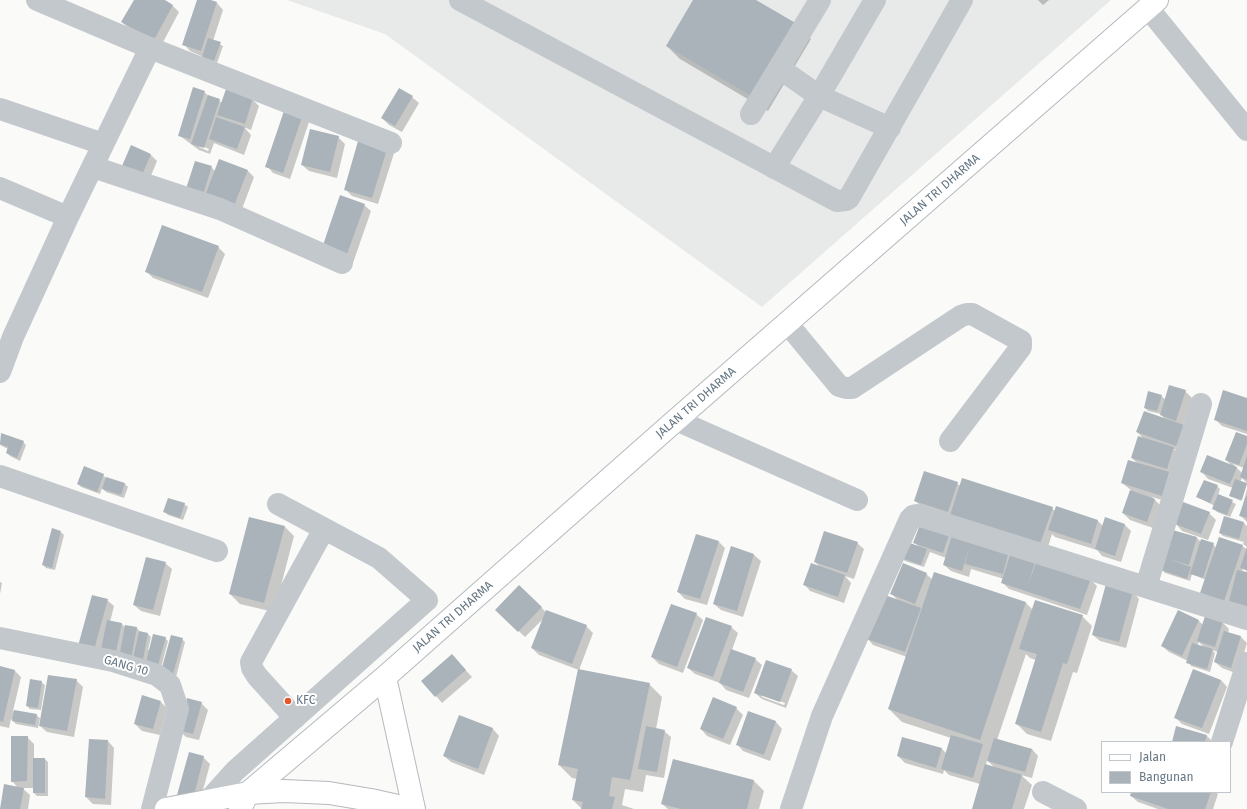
<!DOCTYPE html>
<style>
body{margin:0}
#map{position:relative;width:1247px;height:809px;overflow:hidden;background:#fafaf8;font-family:"Fira Sans",sans-serif}
canvas{display:block}
.legend{position:absolute;left:1101px;top:741px;width:130px;height:52px;box-sizing:border-box;background:#fff;border:1px solid #c1c8cd;margin:0;padding:5px 7px;list-style:none;font-size:12px;color:#657683}
.legend li{display:flex;align-items:center;gap:8px;height:20px}
.legend b{width:20px;border:1px solid #c1c8cd}
</style>
<div id="map">
<canvas width="1247" height="809"></canvas>
<ul class="legend">
<li><b style="height:5px;background:#fff"></b>Jalan</li>
<li><b style="height:11px;background:#aab3b9"></b>Bangunan</li>
</ul>
</div>
<script>
const context = document.querySelector('canvas').getContext('2d');
context.lineJoin = 'round';
function fill(path, color) { context.fillStyle = color; context.fill(path, 'evenodd'); }
const poly = rows => new Path2D(rows.map(r => 'M' + r).join(''));
function strokePath(path, color, width, dash) { context.strokeStyle = color; context.lineWidth = width; context.lineCap = dash ? 'butt' : 'round'; context.setLineDash(dash || []); context.stroke(path); }
function label(font, color, halo, rows, align = 'center') {
  context.font = font + ' "Fira Sans",sans-serif'; context.lineWidth = 4; context.setLineDash([]); context.textBaseline = 'middle'; context.strokeStyle = halo; context.fillStyle = color; for (const [text, x, y, turn = 0] of rows) {
    context.save(); context.translate(x, y); context.rotate((+turn || 0) * Math.PI / 180); context.textAlign = isNaN(turn) ? turn : align; if (halo) context.strokeText(text, 0, 0); context.fillText(text, 0, 0); context.restore();
  }
}
const built = poly([
 [287,0,1111,0,762,307,385,34]
]);
const shadow = poly([
 [135,0,163,0,173,6,179,12,161,46,129,29,122,22],
 [198,0,208,0,217,3,223,10,213,41,223,46,217,63,190,51,184,44],
 [694,0,754,0,798,26,811,39,768,111,680,59,667,46],
 [1038,0,1049,0,1043,5],
 [204,92,209,96,223,103,252,99,259,106,251,130,244,127,251,135,244,155,214,143,210,154,199,150,180,136],
 [199,145,209,149,208,151,199,147],
 [412,97,419,103,402,132,389,125,382,118],
 [303,115,309,122,290,179,273,173,267,166],
 [361,136,395,150,378,204,352,196,345,189],
 [338,137,345,144,337,178,309,171,302,165],
 [132,146,151,155,157,161,146,188],
 [211,167,215,171,247,170,254,177,239,217,192,201],
 [364,205,371,211,353,263,329,254],
 [218,247,225,254,208,298,153,278,146,271],
 [1185,391,1192,398,1183,426,1183,452,1174,449,1180,455,1172,503,1152,497,1161,506,1153,528,1130,520,1123,513,1131,490,1122,483,1138,464,1132,458,1145,440,1137,432,1165,420,1161,414,1148,411,1145,408,1161,396,1166,400],
 [1247,399,1247,434,1222,426,1215,419],
 [2,434,23,442,26,445,20,461,10,456,7,453,8,449,0,445],
 [1247,437,1247,483,1242,478,1240,482,1247,484,1241,501,1230,496,1233,488,1208,479,1202,472,1232,466,1226,460],
 [1233,464,1244,468,1242,473],
 [103,475,106,478,125,484,128,487,124,498,106,492,102,488,100,494,81,487,78,484],
 [957,483,960,486,1052,508,1055,511,1056,507,1098,521,1103,526,1125,525,1131,531,1121,562,1102,556,1097,550,1055,537,1052,534,1047,550,922,507,915,501],
 [1217,486,1220,489,1218,495,1236,504,1230,517,1217,512,1214,509,1215,506,1197,497],
 [1247,489,1247,522,1240,515],
 [184,504,188,507,183,520,168,515,165,512],
 [1209,513,1216,520,1208,540,1182,531,1176,524],
 [1225,518,1244,523,1247,526,1247,547,1243,544,1244,542,1223,536,1220,533],
 [921,523,1090,579,1097,586,1087,615,1009,589,1003,583,1004,579,971,569,969,577,951,571,944,565,946,558,930,552,924,567,905,561,902,558,919,547,915,543],
 [284,526,294,536,274,612,240,604,230,594],
 [1170,530,1197,538,1201,542,1213,544,1216,548,1242,546,1247,549,1247,571,1243,569,1242,572,1247,573,1247,610,1237,607,1232,603,1231,607,1208,599,1206,580,1192,574,1190,581,1165,573,1162,570],
 [61,532,64,535,55,570,46,568,43,565],
 [697,535,719,542,725,548,707,605,685,599,678,592],
 [857,543,864,549,854,579,845,576,851,583,844,603,810,591,804,584,820,567,815,562],
 [732,548,754,555,761,561,743,617,721,610,714,604],
 [165,563,172,569,160,616,141,611,134,605],
 [935,573,1026,603,1033,610,1082,616,1092,626,1077,673,1073,672,1051,741,1027,734,1017,724,1036,660,1030,658,1026,654,997,740,1032,749,1038,756,1032,778,1021,775,1032,785,1024,809,973,809,980,784,949,775,944,770,943,774,905,763,898,756,903,738,942,749,947,754,951,738,902,722,889,709,907,657,873,645,867,638,899,602,892,594,926,574,933,580],
 [987,760,994,767,986,765],
 [0,582,2,583,0,594],
 [519,586,546,612,586,626,593,633,579,670,649,684,662,697,656,729,664,731,671,737,664,778,646,775,643,792,625,789,622,805,634,809,582,809,573,800,577,779,572,778,559,765,579,670,539,655,532,648,543,619,525,637,497,610],
 [1133,592,1139,599,1126,648,1100,641,1093,635],
 [107,600,114,606,110,622,122,624,126,628,137,628,140,632,148,634,151,637,148,650,165,638,168,641,160,672,86,652],
 [1178,612,1199,621,1203,625,1222,622,1229,629,1228,633,1241,637,1247,643,1238,674,1222,668,1215,662,1218,652,1212,650,1215,653,1210,672,1191,666,1188,661,1169,652,1162,646],
 [1199,642,1205,648,1197,646],
 [696,614,703,620,683,673,659,664,652,657],
 [731,627,738,633,732,650,755,659,762,665,749,698,726,690,720,683,695,674,688,668],
 [182,639,185,642,176,677,166,674],
 [458,662,472,677,442,703,436,696],
 [0,667,15,671,21,677,13,711,36,715,40,718,38,728,16,724,11,719,9,728,0,726],
 [791,670,798,676,786,708,762,699,755,693],
 [762,695,785,703,784,705,762,697],
 [76,680,83,687,74,737,47,732,40,726],
 [1221,680,1227,687,1209,734,1182,724,1175,717],
 [41,682,45,685,41,710,30,709,27,706],
 [161,702,167,708,160,735,142,731,135,724],
 [201,703,208,710,199,740,186,737,179,730],
 [736,708,743,715,730,745,707,736,701,729],
 [749,712,776,722,782,729,770,761,743,751,737,744],
 [459,716,493,729,499,736,484,775,451,762,444,756],
 [1177,728,1207,736,1213,742,1173,742],
 [27,737,34,744,34,759,45,759,48,762,48,796,37,796,34,793,34,788,22,788,30,795,28,809,1,809,18,788,12,781],
 [108,741,114,748,111,805,93,804,86,797],
 [203,757,210,764,199,805,185,801],
 [673,760,754,781,764,791,759,809,668,809,662,804],
 [1132,792,1216,792,1218,794,1213,809,1158,809,1138,802,1131,796]
]);
const building = poly([
 [134,0,165,0,173,5,154,40,121,22],
 [197,0,211,0,217,2,201,51,182,45],
 [693,0,756,0,799,25,755,98,666,46],
 [208,38,221,42,214,61,202,57],
 [193,87,205,91,190,139,178,136],
 [399,88,413,96,395,126,381,118],
 [226,89,253,98,245,124,217,115],
 [208,95,220,99,204,148,191,144],
 [285,108,303,114,283,173,265,167],
 [216,117,245,127,237,149,209,139],
 [310,129,339,136,330,172,301,165],
 [360,134,389,143,372,198,344,190],
 [131,145,151,154,139,182,119,173],
 [219,159,248,170,232,211,203,201],
 [195,161,212,166,201,201,184,195],
 [340,195,365,204,346,257,322,248],
 [162,225,219,246,202,292,145,272],
 [1169,385,1186,390,1176,421,1160,415],
 [1223,390,1247,398,1247,431,1214,420],
 [1148,391,1162,395,1157,411,1144,408],
 [1144,411,1184,425,1176,446,1136,432],
 [1236,432,1247,436,1247,444,1239,465,1225,460],
 [1,433,24,441,17,458,6,453,8,447,0,444],
 [1138,436,1174,447,1167,469,1131,458],
 [1207,455,1237,467,1230,484,1200,472],
 [1247,456,1247,480,1240,477],
 [1128,460,1173,473,1165,497,1121,483],
 [84,466,104,474,97,492,77,484],
 [924,471,958,482,948,512,914,501],
 [106,477,125,483,121,495,102,489],
 [962,478,1053,507,1040,544,950,515],
 [1235,479,1247,483,1242,500,1229,496],
 [1204,480,1218,485,1210,503,1196,497],
 [1130,490,1155,499,1147,522,1122,513],
 [1218,494,1233,500,1227,515,1212,509],
 [1246,496,1247,496,1247,518,1239,516],
 [168,498,185,503,180,518,163,512],
 [1183,502,1210,512,1201,534,1175,524],
 [1056,506,1098,520,1091,544,1048,530],
 [1224,516,1244,522,1239,539,1219,533],
 [249,517,285,526,264,603,229,594],
 [1105,517,1125,524,1115,556,1095,549],
 [921,522,950,532,943,553,913,543],
 [52,528,61,531,52,568,42,565],
 [1169,529,1197,537,1189,565,1168,559,1191,567,1187,579,1161,570],
 [824,531,858,542,847,573,814,562],
 [696,534,719,541,700,599,677,592],
 [952,535,1009,551,1003,574,965,564,969,548,962,571,943,565],
 [1219,537,1243,545,1224,601,1200,593],
 [1201,539,1214,543,1203,578,1190,574],
 [907,542,927,549,921,565,901,558],
 [731,546,754,554,737,611,713,604],
 [1247,547,1247,570,1240,568],
 [1012,549,1037,556,1028,585,1037,560,1091,578,1080,609,1001,583],
 [146,557,166,562,153,610,133,605],
 [811,563,845,575,838,597,803,585],
 [903,563,927,573,915,604,890,594],
 [1237,570,1247,572,1247,606,1229,601],
 [934,572,1026,602,980,740,888,709],
 [1106,584,1133,591,1119,642,1092,635],
 [519,585,542,607,518,632,495,610],
 [882,594,921,608,905,652,866,639],
 [92,595,108,599,94,650,78,646],
 [1035,600,1083,615,1067,664,1063,663,1041,732,1015,724,1037,654,1019,649],
 [671,604,697,613,677,667,651,657],
 [546,610,587,625,572,664,531,648],
 [1178,610,1199,620,1182,656,1161,646],
 [1205,616,1223,621,1215,647,1197,641],
 [706,617,732,626,713,677,687,668],
 [107,620,122,623,115,657,100,654],
 [125,625,137,627,131,660,119,658],
 [139,631,148,633,142,665,132,663],
 [1224,631,1241,636,1231,668,1214,662],
 [153,634,166,637,157,669,145,666],
 [171,635,183,638,173,674,161,671],
 [1192,643,1213,649,1207,669,1186,663],
 [731,649,756,658,743,692,719,683],
 [452,654,466,670,435,697,421,681],
 [766,660,792,669,780,702,754,693],
 [0,666,15,670,3,722,0,721],
 [578,669,650,683,630,780,612,777,609,796,615,797,612,809,581,809,583,802,572,800,578,769,558,765],
 [1193,669,1221,680,1202,728,1174,718],
 [48,675,77,679,67,731,39,726],
 [30,679,42,681,38,708,26,706],
 [142,695,161,701,153,729,134,724],
 [713,697,737,707,723,739,700,729],
 [187,698,202,702,193,734,178,730],
 [14,710,37,714,35,725,12,721],
 [748,711,776,721,764,755,736,745],
 [459,715,493,728,478,769,443,756],
 [646,726,665,730,657,772,638,769],
 [1176,726,1207,735,1205,742,1172,742],
 [951,735,983,744,973,778,941,769],
 [11,736,28,736,27,781,11,782],
 [902,737,942,748,936,768,897,756],
 [994,738,1032,749,1025,772,987,761],
 [89,739,108,740,105,799,85,797],
 [189,752,204,756,193,799,177,795],
 [33,758,45,758,45,793,33,793],
 [673,759,754,780,747,809,681,809,661,804],
 [985,764,1022,775,1012,809,972,809],
 [4,784,24,788,20,809,0,809],
 [1131,792,1211,792,1205,809,1168,809,1130,796]
]);
const minor = poly([
 [37,0,150,48,391,143],
 [460,0,837,201,846,200,849,198,962,0],
 [820,0,779,68,819,96,890,128],
 [1148,8,1247,130],
 [0,109,103,144],
 [751,114,779,68],
 [93,167,220,209,342,263],
 [774,168,819,96,875,0],
 [0,188,68,217,13,337,0,372],
 [68,217,150,48],
 [787,323,839,386,846,388,852,388,961,316,967,314,972,314,1021,341,1021,347,950,441],
 [676,420,857,500],
 [0,476,217,551],
 [1146,587,1201,404],
 [0,638,113,661,157,675,170,685,178,709,152,809],
 [295,718,257,676,252,668,251,662,324,529],
 [1222,742,1247,663],
 [1043,792,1076,809],
 [208,801,235,771,427,600,379,558,278,504],
 [791,809,822,716,910,519,913,516,917,515,1247,619]
]);
const major = poly([
 [385,677,414,809],
 [240,809,248,793,385,677,676,420,1157,0]
]);
const highway = poly([
 [166,809,248,793,284,791,329,793,371,800,411,809]
]);
const markers = [
 [288,701,4,"#e4572e"]
];
const streetNames = [
 ["JALAN TRI DHARMA",940,190,-41],
 ["JALAN TRI DHARMA",696,403,-41],
 ["JALAN TRI DHARMA",453,617,-41],
 ["GANG 10",126,666,16]
];
const poiNames = [
 ["KFC",296,701]
];
fill(built, '#e8e9e9');
fill(shadow, '#0003');
fill(building, '#aab3b9');
strokePath(major, '#b5babe', 24);
strokePath(highway, '#b4b9bd', 24);
strokePath(minor, '#c3c8cc', 22);
strokePath(major, '#fff', 22);
strokePath(highway, '#fff', 22);
for (const [x, y, r, color] of markers) { const dot = new Path2D(); dot.arc(x, y, r, 0, 2 * Math.PI); context.fillStyle = color; context.fill(dot); strokePath(dot, '#fff', 1.5); }
label('12px', '#657683', '#fff', streetNames);
label('12px', '#657683', '#fff', poiNames, 'left');
</script>
